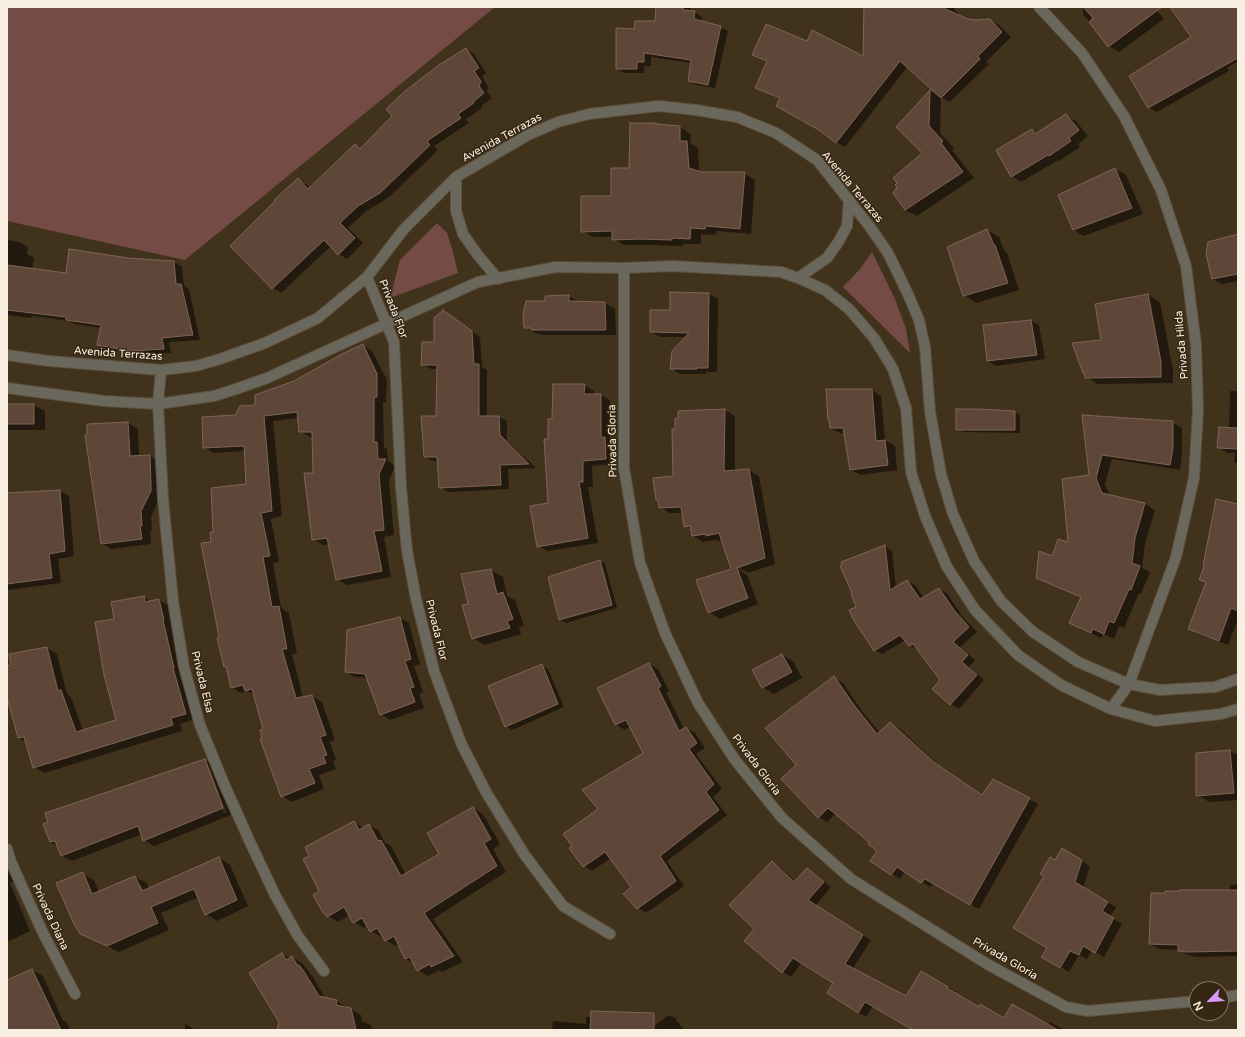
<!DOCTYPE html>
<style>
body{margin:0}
#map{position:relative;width:1245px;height:1037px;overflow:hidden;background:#41321c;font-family:"Varela Round",sans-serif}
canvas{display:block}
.frame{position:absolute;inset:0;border:8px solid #f8efe2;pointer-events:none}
.north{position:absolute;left:1189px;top:981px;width:40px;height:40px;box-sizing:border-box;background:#362712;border:1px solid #847765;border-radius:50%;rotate:245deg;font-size:11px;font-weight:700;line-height:16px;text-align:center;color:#f8efe2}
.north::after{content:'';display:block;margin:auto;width:14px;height:18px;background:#d69bfa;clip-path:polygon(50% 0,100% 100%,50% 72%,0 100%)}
</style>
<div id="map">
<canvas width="1245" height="1037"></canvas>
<div class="frame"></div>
<div class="north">N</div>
</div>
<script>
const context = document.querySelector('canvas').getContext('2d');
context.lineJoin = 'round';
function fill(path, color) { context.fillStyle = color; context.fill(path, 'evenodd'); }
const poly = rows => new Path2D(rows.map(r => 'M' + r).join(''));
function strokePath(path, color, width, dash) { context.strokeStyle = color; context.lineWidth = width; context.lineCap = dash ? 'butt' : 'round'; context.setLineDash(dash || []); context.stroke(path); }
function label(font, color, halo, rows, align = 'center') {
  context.font = font + ' "Varela Round",sans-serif'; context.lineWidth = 3; context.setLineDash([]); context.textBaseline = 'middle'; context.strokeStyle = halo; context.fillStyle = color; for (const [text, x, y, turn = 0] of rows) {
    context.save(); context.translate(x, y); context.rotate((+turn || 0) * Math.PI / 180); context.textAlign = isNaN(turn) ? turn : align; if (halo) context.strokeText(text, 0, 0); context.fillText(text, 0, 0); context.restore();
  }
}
const green = poly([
 [7,7,495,7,185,260,7,221],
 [437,223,447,233,453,252,458,273,390,298,400,260],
 [872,252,895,299,906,329,910,353,843,287,860,269]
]);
const shadow = poly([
 [657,7,691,7,690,12,694,12,702,17,701,22,720,27,728,31,715,88,696,85,689,81,691,63,651,57,651,66,644,66,644,73,625,73,617,69,635,30,656,22],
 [865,7,953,7,960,16,967,20,976,21,990,20,999,25,1011,37,986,62,989,64,950,102,941,97,940,133,954,148,952,150,974,178,917,216,905,210,924,153,897,127,930,91,940,96,908,66,845,147,836,142,780,99,757,87,767,62,753,54,807,42,864,58],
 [1083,7,1154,7,1164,19,1119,52,1109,46,1083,14],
 [1180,7,1238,7,1238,61,1227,68,1229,71,1157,112,1149,108,1130,76,1192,38],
 [466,49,474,54,486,73,482,76,488,87,487,91,492,98,481,106,482,108,466,119,469,123,434,146,438,150,388,198,366,211,348,228,363,243,347,259,339,254,331,246,281,293,273,288,231,246,298,180,306,184,310,189,356,145,361,149],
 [1066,116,1076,121,1088,136,1078,144,1080,147,1059,161,1058,160,1021,182,1012,176,1032,131,1037,133],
 [659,126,680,127,691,134,690,143,698,148,699,172,744,173,755,180,751,234,717,231,716,235,701,234,701,244,683,244,683,246,651,245,624,245,613,239,613,237,593,237,582,231,612,197],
 [1115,169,1126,175,1143,214,1084,236,1073,230],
 [987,230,999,237,1005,252,1007,253,1019,290,976,303,964,295],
 [1238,235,1238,288,1237,281,1222,284,1212,279],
 [7,240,19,242,28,247,27,254,34,258,32,270,67,274,128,259,174,262,182,267,184,286,189,289,200,340,169,342,171,353,139,355,107,349,98,345,101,328,75,324,69,321,32,316,31,318,7,315],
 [671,293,709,294,718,299,717,372,706,372,706,374,680,374,671,368,686,337,660,337,651,332,671,311],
 [1148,295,1160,302,1173,370,1173,383,1098,384,1086,377,1086,373,1084,372,1102,341],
 [569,296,579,302,605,303,615,309,616,335,542,335,535,333,525,327,546,302],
 [443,311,480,337,482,367,487,370,487,417,499,417,507,421,507,441,536,468,508,469,509,489,448,492,440,487,439,461,433,461,425,457,437,417,438,369,431,369,422,364,435,343],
 [1031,321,1039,325,1045,359,996,366,988,361,984,326],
 [363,345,372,351,387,380,386,402,383,402,384,447,387,449,388,461,395,466,389,480,394,535,384,537,391,577,347,585,337,579,329,544,323,545,313,539,313,437,310,437,300,431,298,418,273,421,282,516,271,519,279,562,273,563,281,608,289,613,297,654,292,654,303,698,312,696,322,702,335,740,330,742,336,760,333,761,336,769,319,775,324,789,292,802,282,796,264,739,265,730,255,696,248,691,241,693,231,687,227,667,225,666,220,638,212,543,214,532,247,485,245,451,214,453,204,447,235,416,256,406,295,382],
 [584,385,594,391,594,395,601,395,610,400,610,441,614,443,615,464,592,466,593,487,588,487,598,543,548,551,538,546,549,504,549,440,553,420],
 [872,390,881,396,885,440,895,446,897,470,861,475,851,470,845,433,840,433,831,428],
 [1230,391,1238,391,1238,464,1234,462,1235,453,1228,453,1218,448,1229,428],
 [7,405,33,405,45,411,45,430,7,430],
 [725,410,735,416,735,471,748,470,759,476,775,564,748,573,739,568,739,570,747,575,758,604,720,619,709,612,732,570,722,541,718,541,715,540,703,542,693,536,692,530,685,526,683,513,670,513,660,507,674,477],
 [1015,412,1020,415,1020,433,963,432,957,429],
 [1083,416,1172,422,1182,428,1182,454,1180,470,1112,459,1105,484,1110,496,1145,504,1155,510,1145,544,1142,568,1150,572,1141,594,1139,593,1124,628,1119,626,1114,639,1103,634,1101,638,1071,623,1082,597,1047,583,1037,577,1053,557,1069,543,1090,476],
 [128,423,138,429,139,456,150,456,159,462,160,497,151,517,152,531,150,531,151,544,111,549,101,543],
 [60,491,69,496,74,556,58,559,61,583,7,590,7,494],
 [1238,505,1238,619,1228,645,1198,634,1189,629,1207,583,1200,579],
 [885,546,892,551,896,587,907,581,915,585,924,598,939,589,947,593,962,616,977,632,960,647,975,660,969,667,984,680,959,709,951,704,934,689,941,680,919,650,918,650,910,646,906,640,882,654,874,650,858,607],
 [600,561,605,564,617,608,566,623,560,620],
 [491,570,503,577,507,596,515,600,524,626,519,627,521,634,485,645,473,638,469,604],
 [144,597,151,602,159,600,169,606,195,719,180,724,182,731,44,773,34,767,27,743,19,738,7,693,7,667,47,648,57,654,67,694,71,697,83,731,118,721,115,620],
 [400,618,409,623,420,664,414,666,423,692,419,694,424,708,390,720,381,714,367,678,355,677,346,672],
 [782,655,793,661,802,678,774,694,762,687],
 [649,664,658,669,669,691,666,692,684,729,686,728,695,733,705,748,696,754,722,789,713,797,727,815,667,861,684,886,646,913,638,908,632,887,611,858,592,871,584,866,570,848,573,846,599,809,644,753,631,726,625,730,616,725,599,689],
 [542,666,548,669,564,707,512,730,506,726],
 [834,678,843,683,862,711,880,733,890,723,899,728,943,769,983,796,993,780,1038,804,979,909,934,883,930,887,905,871,900,879,871,860,878,851,871,842,836,813,827,822,819,817,798,765],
 [1230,751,1238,755,1238,800,1209,802,1197,795,1197,754],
 [205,760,215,766,233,814,154,846,144,840,142,834,72,861,62,856,58,846,50,842],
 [207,767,209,767,226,812,224,813],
 [473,808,483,814,500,844,493,849,506,872,433,919,463,962,442,972,439,970,428,976,418,970,415,964,406,959,399,944,395,946,386,940,383,935,381,937,371,931,368,925,364,928,354,922,350,915,338,922,328,916,311,856,354,823,364,828,369,825,379,831,385,843,391,846,406,875,441,854],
 [1071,854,1090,866,1083,888,1116,907,1110,917,1122,924,1104,957,1092,950,1087,959,1079,955,1069,972,1043,957,1048,947,1055,861],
 [219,858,230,865,248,906,217,921,206,914,199,897,161,913,169,930,119,952,81,933,83,874,94,880,99,892,135,877,147,883,149,889],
 [138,885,141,885,145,895,144,896],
 [7,861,15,881,10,883,30,931,7,942],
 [772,862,780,867,796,882,807,869,815,874,831,887,816,905,871,940,852,970,906,998,921,972,956,992,955,994,979,1008,1004,1019,1048,1026,1050,1022,1065,1030,915,1030,873,1006,866,1017,858,1012,835,983,802,962,791,977,783,972,745,941,755,929],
 [1238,884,1238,956,1197,957,1188,955,1178,950,1159,949,1150,944,1230,891,1230,885],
 [282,954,290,958,292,957,302,963,313,977,326,999,336,1001,361,1015,362,1021,372,1026,371,1030,278,1030,280,1022],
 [32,970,43,976,63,1021,67,1022,70,1030,7,1030,7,982],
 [669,1015,675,1018,684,1030,649,1030],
 [586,1017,592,1017,620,1030,552,1030,553,1021,586,1024],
 [185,1024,192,1028,194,1030,185,1030]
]);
const building = poly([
 [656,7,683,7,683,10,695,11,694,19,721,26,708,85,688,81,691,60,644,53,644,62,637,62,637,69,616,69,616,28,634,29,635,21,655,21,656,7],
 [864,7,941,7,968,19,976,20,990,19,1002,32,978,56,980,59,941,98,900,61,836,143,819,130,776,106,780,98,755,88,767,61,752,55,766,24,807,41,812,30,863,56,864,7],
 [1083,7,1162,7,1108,47,1089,22,1093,18,1083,7],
 [1170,7,1238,7,1238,58,1148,108,1129,76,1191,37,1170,7],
 [466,48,479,68,474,71,481,81,479,86,484,93,473,102,474,103,458,114,461,118,427,141,430,145,380,193,358,206,340,223,355,238,338,255,324,240,272,289,230,246,275,201,274,200,298,178,308,189,355,144,360,149,392,116,386,109,405,91,439,65,466,48],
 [930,90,929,126,943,141,941,143,963,172,905,210,893,193,897,187,895,185,897,183,893,178,922,153,896,127,930,90],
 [1066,114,1079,130,1069,138,1071,141,1049,156,1048,155,1011,177,996,150,1032,129,1035,134,1066,114],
 [630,123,656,123,656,124,680,126,680,141,687,141,689,168,701,172,745,172,740,229,706,226,705,229,691,228,690,239,672,238,672,240,640,239,612,240,612,231,581,232,581,196,611,196,611,168,629,168,630,123],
 [1115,168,1132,208,1073,230,1058,195,1115,168],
 [987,229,994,245,995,245,1008,283,963,296,947,247,987,229],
 [1238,234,1238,274,1212,279,1206,254,1208,242,1238,234],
 [69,249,128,258,174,261,176,284,181,284,193,335,162,338,164,349,130,351,97,345,101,325,66,320,66,317,7,310,7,265,66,273,69,249],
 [670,292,709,293,708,368,697,368,697,369,670,369,672,351,689,333,650,332,650,310,670,310,670,292],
 [1148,294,1161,362,1161,377,1085,378,1084,372,1083,373,1072,343,1101,340,1095,304,1148,294],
 [569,295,569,301,605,302,606,330,531,330,531,328,524,328,523,315,526,301,545,301,545,296,569,295],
 [443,310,472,331,474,364,479,364,479,416,499,416,500,435,529,464,500,465,501,485,439,488,437,457,424,457,421,416,436,416,437,365,421,365,422,342,434,342,434,318,443,310],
 [1031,320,1037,355,987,361,983,325,1031,320],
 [363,344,377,374,377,397,374,397,374,442,377,442,378,459,386,459,379,474,384,530,374,531,382,571,336,580,327,538,312,540,304,473,313,473,312,432,299,432,297,412,264,416,272,511,261,513,270,556,263,557,272,607,279,606,287,649,282,649,296,698,312,695,326,735,320,737,327,755,323,756,326,763,309,769,315,783,281,797,260,739,262,738,260,730,263,729,252,689,245,691,243,685,231,688,226,666,224,667,217,638,219,637,201,543,211,542,210,532,213,532,211,488,246,484,244,446,203,448,202,417,235,415,240,406,255,405,255,395,294,381,342,354,363,344],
 [553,384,585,384,584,394,601,394,601,437,605,437,606,459,583,461,583,482,579,482,588,538,537,547,530,506,548,503,544,439,548,439,548,419,552,419,553,384],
 [826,389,872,389,876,441,885,440,888,465,850,470,843,428,830,428,829,420,828,420,826,389],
 [7,404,34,404,34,424,7,424,7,404],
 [725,409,724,471,749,469,765,558,737,568,748,598,708,613,696,580,731,569,719,533,706,536,706,534,692,536,690,526,684,527,681,507,659,508,658,500,656,500,653,478,673,476,672,429,675,429,675,419,678,418,678,411,725,409],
 [956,409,977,409,1015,411,1015,430,956,430,956,409],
 [1082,415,1173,421,1173,448,1170,465,1102,455,1096,478,1102,493,1145,503,1135,538,1132,563,1140,566,1131,590,1129,589,1114,623,1109,621,1104,634,1093,629,1091,633,1069,623,1081,597,1036,578,1039,551,1052,556,1058,539,1068,542,1062,479,1089,475,1082,415],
 [128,422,130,456,150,455,151,486,151,491,141,511,142,526,140,526,142,539,101,544,85,435,87,434,87,424,128,422],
 [1219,427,1238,428,1238,449,1217,448,1219,427],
 [60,490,65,551,49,554,52,578,7,584,7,493,60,490],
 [1216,499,1238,504,1238,611,1231,608,1219,641,1188,629,1206,582,1199,580,1204,567,1203,566,1216,499],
 [885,545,890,590,907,580,920,599,939,588,954,610,969,627,953,642,968,655,962,662,977,675,950,705,932,689,940,680,913,644,909,646,900,635,874,651,853,619,849,610,856,607,851,594,852,593,840,566,842,565,841,562,885,545],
 [600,560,612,605,559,620,548,577,600,560],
 [491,569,497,594,503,592,513,619,507,621,510,628,472,639,462,605,468,604,461,574,491,569],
 [144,596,145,602,159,599,164,620,163,620,174,668,173,668,186,714,171,718,173,725,33,768,24,737,18,738,7,697,7,666,11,665,9,654,47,647,58,691,61,690,76,732,116,720,104,675,95,622,114,619,111,602,144,596],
 [400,617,411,659,405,661,414,687,410,688,415,702,380,715,365,674,345,672,347,630,400,617],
 [782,654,792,672,762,688,752,670,782,654],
 [649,663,661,686,658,688,679,731,686,727,697,743,689,749,714,784,706,792,719,810,660,856,676,881,637,909,623,894,631,887,605,852,583,867,569,848,572,846,563,834,598,809,582,790,643,753,626,720,615,725,597,688,649,663],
 [542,664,558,704,505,727,488,686,542,664],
 [834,676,854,705,877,734,890,722,935,763,982,795,993,779,1030,798,970,905,925,879,921,883,897,867,891,875,870,861,877,851,868,844,869,842,828,808,818,818,781,779,796,765,765,728,834,676],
 [1230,750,1234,793,1196,796,1196,753,1230,750],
 [205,759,223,808,143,841,138,826,61,856,55,841,50,842,43,824,48,822,45,813,205,759],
 [473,807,491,839,484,843,497,866,424,913,454,956,431,967,430,964,417,971,410,957,405,959,394,936,385,941,377,928,370,932,362,918,353,923,344,907,327,917,322,911,313,895,319,891,303,859,309,856,305,847,354,821,359,830,369,824,378,841,381,840,401,876,439,854,427,833,473,807],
 [1062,848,1082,860,1075,882,1108,902,1102,911,1114,918,1095,953,1083,946,1079,955,1070,951,1060,968,1041,957,1047,948,1013,928,1044,876,1040,874,1050,857,1055,860,1062,848],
 [219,857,237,900,205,915,194,889,151,907,158,923,107,946,80,934,74,924,56,883,83,872,92,894,135,876,142,891,219,857],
 [772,861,794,882,807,868,824,882,808,900,863,935,845,964,906,996,921,971,948,987,947,988,979,1007,980,1004,1004,1018,1012,1004,1058,1030,913,1030,865,1002,858,1013,827,993,833,983,793,958,782,973,744,941,754,929,729,905,772,861],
 [1180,890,1238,890,1238,951,1187,952,1178,951,1178,945,1149,944,1151,893,1165,893,1165,891,1180,891,1180,890],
 [282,953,286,960,292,956,297,965,299,965,303,970,319,996,337,1000,336,1005,351,1008,356,1030,277,1030,279,1022,249,973,282,953],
 [32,969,61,1030,7,1030,7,980,32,969],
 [591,1011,654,1013,654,1030,590,1030,591,1011]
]);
const minor = poly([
 [1039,7,1082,53,1124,116,1161,190,1186,266,1196,345,1198,411,1194,478,1176,557,1129,684,1111,709],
 [456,177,456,211,463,234,477,254,498,279],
 [624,268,624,468,640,563,665,633,698,703,735,760,782,818,851,879,987,964,1066,1007,1088,1011,1197,1001],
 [367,277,394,342,401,487,407,551,416,599,434,671,461,743,486,792,524,854,563,906,610,934],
 [798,278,827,258,839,241,847,226,849,200],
 [7,355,49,361,161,370,196,366,220,359,265,343,318,318,367,277,404,229,456,177,528,135,558,122,589,114,659,106,696,110,737,117,776,133,817,160,870,227,888,253,907,292,919,320,925,347,930,412,941,474,953,514,974,561,1001,601,1033,632,1078,662,1129,684,1160,690,1215,687,1238,679],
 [161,370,158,404,163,499,173,601,184,667,200,725,224,784,250,842,275,895,298,936,324,971],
 [7,388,104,401,158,404,214,396,236,389,267,378,478,282,556,267,624,268,672,266,781,272,798,278,825,290,849,309,874,338,893,369,906,408,911,472,925,516,947,567,975,610,1018,655,1061,685,1111,709,1155,721,1221,714,1238,709],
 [7,849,11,862,43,933,75,994],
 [1221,998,1238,995]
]);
const streetNames = [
 ["Avenida Terrazas",502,138,-29],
 ["Avenida Terrazas",852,187,50],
 ["Privada Flor",393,309,69],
 ["Privada Hilda",1182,345,-95],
 ["Avenida Terrazas",118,354,4],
 ["Privada Gloria",613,441,-91],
 ["Privada Flor",436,630,76],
 ["Privada Elsa",202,682,76],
 ["Privada Gloria",756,765,53],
 ["Privada Diana",50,917,65],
 ["Privada Gloria",1005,959,30]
];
fill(green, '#754b46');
fill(shadow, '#0007');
fill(building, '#5e4638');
strokePath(building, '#7f6557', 1);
strokePath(minor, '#5e503c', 12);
strokePath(minor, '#6a685c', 10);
label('11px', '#f8efe2', '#362712', streetNames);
</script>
